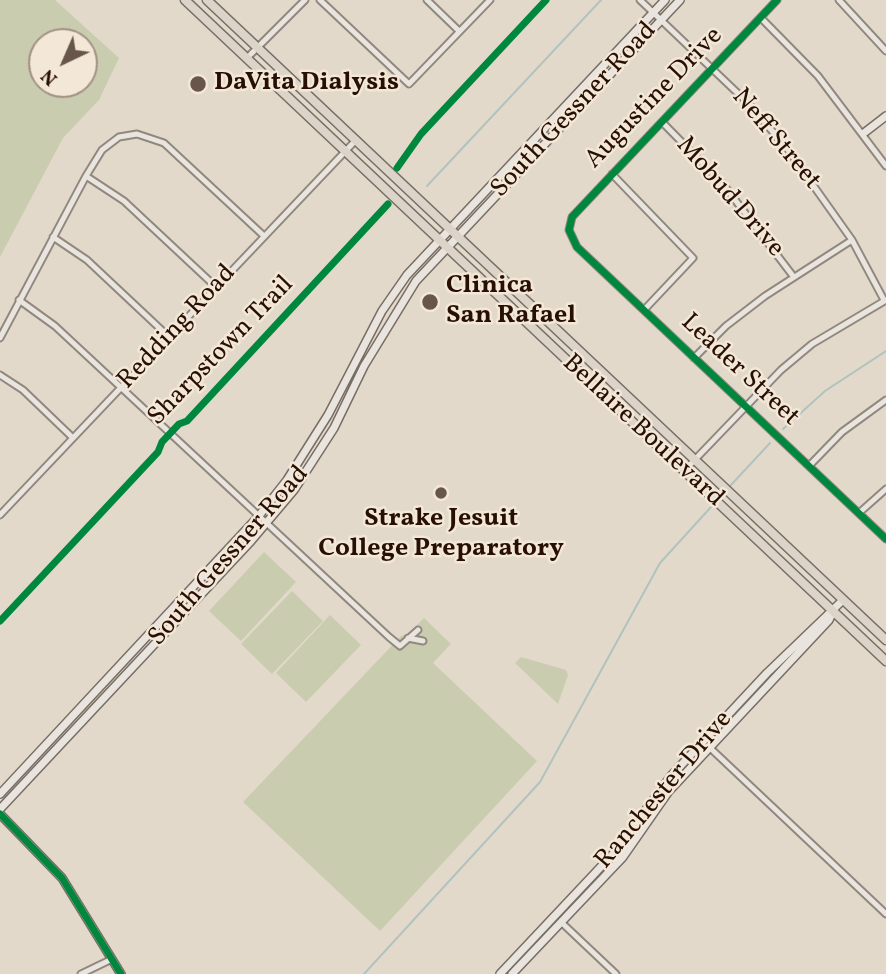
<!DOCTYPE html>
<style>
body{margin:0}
#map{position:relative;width:886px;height:974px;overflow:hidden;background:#e3d9cb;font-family:Vollkorn,serif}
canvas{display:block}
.north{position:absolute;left:28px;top:28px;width:70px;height:70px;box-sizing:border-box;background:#f3e8d7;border:2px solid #a29183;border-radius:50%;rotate:224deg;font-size:19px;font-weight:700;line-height:28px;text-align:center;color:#280f06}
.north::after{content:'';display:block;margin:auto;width:24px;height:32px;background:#69564b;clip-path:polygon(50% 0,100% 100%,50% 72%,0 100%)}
</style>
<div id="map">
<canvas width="886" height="974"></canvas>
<div class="north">N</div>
</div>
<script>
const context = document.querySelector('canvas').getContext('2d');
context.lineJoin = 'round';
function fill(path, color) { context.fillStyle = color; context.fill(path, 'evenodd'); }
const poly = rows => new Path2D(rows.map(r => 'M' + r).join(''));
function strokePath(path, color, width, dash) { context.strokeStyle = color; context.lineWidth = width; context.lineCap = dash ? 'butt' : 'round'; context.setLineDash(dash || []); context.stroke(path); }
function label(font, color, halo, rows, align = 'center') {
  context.font = font + ' Vollkorn,serif'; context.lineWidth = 5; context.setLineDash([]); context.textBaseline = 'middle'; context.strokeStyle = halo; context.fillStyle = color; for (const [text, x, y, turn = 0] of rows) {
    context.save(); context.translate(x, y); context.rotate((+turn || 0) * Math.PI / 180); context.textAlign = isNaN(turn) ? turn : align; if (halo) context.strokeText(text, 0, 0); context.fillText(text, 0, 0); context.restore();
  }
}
const green = poly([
 [0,0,55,0,119,58,99,100,63,138,0,257],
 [42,42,84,42,84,84,42,84],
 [264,552,296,582,241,641,209,611],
 [292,591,323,621,272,674,241,644],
 [330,615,361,645,306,702,276,673],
 [424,618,451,644,433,663,537,761,380,931,243,802,401,636,408,634],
 [521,657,566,670,568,675,558,704,515,663]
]);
const stream = poly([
 [427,186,601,0],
 [783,429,825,391,886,351],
 [731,485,770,443],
 [364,974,540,782,660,563,711,507]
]);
const street = poly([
 [320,0,409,84,490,0],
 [427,0,459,31],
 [640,0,748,103,786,147,852,240,884,300],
 [777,0,572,217,569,230,577,247,886,539],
 [839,0,886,51],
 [761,18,818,76,886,166],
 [247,58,305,0],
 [662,122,723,184,793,276],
 [612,174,693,258,644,310],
 [86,176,124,201,216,287],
 [53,237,87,260,169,337],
 [19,300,55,326,389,637,400,646,418,630],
 [0,338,86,176,102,150,119,137,137,134,164,143,264,236],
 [694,358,726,326,765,296,852,240],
 [0,375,23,390,73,438],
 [809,466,842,432,886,400],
 [684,471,781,370,812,344,886,300],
 [859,513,886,489],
 [0,515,356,140],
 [408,638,423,641],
 [708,746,886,914],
 [561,922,616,974],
 [81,974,112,959]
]);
const secondary = poly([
 [864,133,886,116],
 [0,794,258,517,287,480,328,415,382,311,407,275,665,0],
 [0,809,251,541,294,490,334,428,364,366,416,281,680,0],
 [0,814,62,878,121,974],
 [500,974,613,854,671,776,767,673,843,600],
 [512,974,623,857,669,791,829,620,833,611]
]);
const primary = poly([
 [185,0,886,661],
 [207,0,886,640]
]);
const cycleway = poly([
 [777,0,572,217,569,230,577,247,886,539],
 [397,168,421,134,546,0],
 [0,621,158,452,162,442,179,424,187,421,388,204],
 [0,814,62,878,121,974]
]);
const markers = [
 [198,84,9,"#69564b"],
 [430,302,9,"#69564b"],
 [441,493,7,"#69564b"]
];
const poiNames = [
 ["DaVita Dialysis",214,84],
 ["Clinica",446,287],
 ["San Rafael",446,317],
 ["Strake Jesuit",441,520,"center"],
 ["College Preparatory",441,550,"center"]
];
const streetNames = [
 ["Augustine Drive",655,99,-46],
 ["South Gessner Road",575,111,-47],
 ["Neff Street",775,140,50],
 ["Mobud Drive",729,198,49],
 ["Redding Road",178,328,-47],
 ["Sharpstown Trail",222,352,-46],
 ["Leader Street",739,371,43],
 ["Bellaire Boulevard",642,432,43],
 ["South Gessner Road",230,557,-49],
 ["Ranchester Drive",665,791,-50]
];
fill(green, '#c9ccae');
strokePath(stream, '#b0c3be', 2);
strokePath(street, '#90887f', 9);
strokePath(secondary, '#766d65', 10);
strokePath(primary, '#766d65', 11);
strokePath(street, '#e9e4dd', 5);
strokePath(secondary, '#e9e4dd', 7);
strokePath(primary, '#dcd4c8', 8);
strokePath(cycleway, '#00873e', 7);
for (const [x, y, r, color] of markers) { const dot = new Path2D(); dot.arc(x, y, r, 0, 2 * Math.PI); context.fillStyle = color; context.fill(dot); strokePath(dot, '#f3e8d7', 2.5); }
label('bold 26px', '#280f06', '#f3e8d7', poiNames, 'left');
label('26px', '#280f06', '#f3e8d7', streetNames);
</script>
